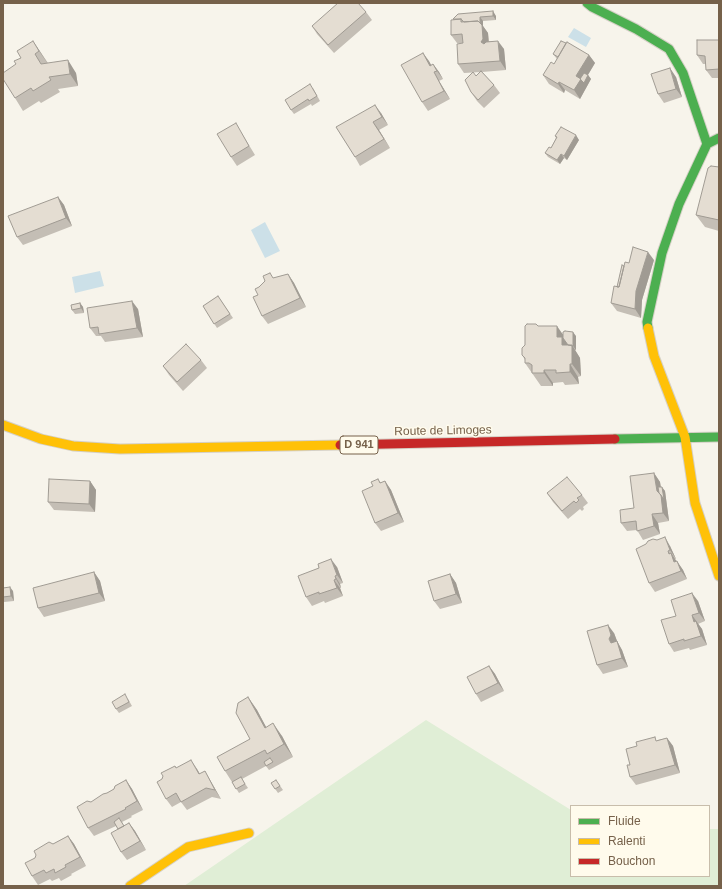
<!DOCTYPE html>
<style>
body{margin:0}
#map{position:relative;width:722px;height:889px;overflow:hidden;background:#f7f4eb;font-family:Arial,sans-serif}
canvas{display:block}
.frame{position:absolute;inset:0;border:4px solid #76614a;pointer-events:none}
.legend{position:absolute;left:570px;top:805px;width:140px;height:72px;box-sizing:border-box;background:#fffbec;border:1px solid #c8bdab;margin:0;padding:5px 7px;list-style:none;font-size:12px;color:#76614a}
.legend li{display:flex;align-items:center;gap:8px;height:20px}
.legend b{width:20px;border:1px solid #c8bdab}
</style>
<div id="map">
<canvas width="722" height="889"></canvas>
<div class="frame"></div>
<ul class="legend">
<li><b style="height:5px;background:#4caf50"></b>Fluide</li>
<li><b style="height:5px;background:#ffc107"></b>Ralenti</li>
<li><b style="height:5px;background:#c62828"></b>Bouchon</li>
</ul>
</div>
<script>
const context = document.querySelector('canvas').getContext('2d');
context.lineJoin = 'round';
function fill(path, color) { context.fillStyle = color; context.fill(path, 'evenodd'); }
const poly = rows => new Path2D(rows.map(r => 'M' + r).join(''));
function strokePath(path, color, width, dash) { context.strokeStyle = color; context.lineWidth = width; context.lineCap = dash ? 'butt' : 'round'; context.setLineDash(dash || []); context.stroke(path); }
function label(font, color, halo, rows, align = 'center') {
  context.font = font + ' Arial,sans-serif'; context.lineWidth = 3; context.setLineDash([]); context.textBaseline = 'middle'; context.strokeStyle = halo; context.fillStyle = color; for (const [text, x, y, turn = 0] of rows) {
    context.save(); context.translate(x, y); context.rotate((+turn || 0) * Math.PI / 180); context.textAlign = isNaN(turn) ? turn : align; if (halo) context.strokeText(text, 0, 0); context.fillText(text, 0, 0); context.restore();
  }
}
const green = poly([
 [426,720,571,810,571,876,709,876,709,829,719,829,719,886,184,886]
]);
const water = poly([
 [574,28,591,38,586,47,568,37],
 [265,222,280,251,265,258,251,230],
 [100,271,104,286,75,293,72,277]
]);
const fast = poly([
 [587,3,592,7,636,29,669,49,683,73,707,144],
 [648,328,647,322,662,253,679,204,707,144,719,138],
 [615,439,719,437]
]);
const slow = poly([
 [648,328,654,356,685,437,695,503,719,576],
 [3,425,41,439,73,446,120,449,340,445],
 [130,886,188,847,249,833]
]);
const jam = poly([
 [340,445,615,439]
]);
const wall = poly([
 [366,12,372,20,334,53,317,34,312,26],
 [458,14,496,16,496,20,483,21,483,26,488,33,489,41,504,49,506,70,482,72,494,85,500,93,484,108,477,101,471,92,476,76,481,72,464,73,458,64,463,43,457,43,451,35,453,19],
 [719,40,719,78,712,78,706,70,706,64,703,64,697,55],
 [33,41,48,63,76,73,78,86,58,89,60,92,41,103,39,101,23,111,15,98,21,58],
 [423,53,431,65,433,64,439,72,443,79,439,81,450,99,428,111,422,102],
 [553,54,589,55,595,63,588,75,591,79,580,99,565,90,564,93,549,84,543,75,554,64,557,59],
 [676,77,682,97,664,103,658,94],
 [313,88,320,101,312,106,311,104,294,114,291,110],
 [381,113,388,125,379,130,390,148,360,166,355,157,336,127],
 [241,132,255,155,237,166,231,157],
 [555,136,579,140,567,160,564,158,560,164,548,157,545,153,551,148,556,138],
 [719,167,719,231,705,227,696,215],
 [58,197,64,205,72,226,23,245,17,237],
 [654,260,642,300,641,318,617,311,611,303,617,287,629,263],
 [288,274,294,283,306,307,268,324,262,316,258,295,259,287,274,278],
 [218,296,233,318,217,328,203,306],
 [80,303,83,307,84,313,75,314,72,310],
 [138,309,143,337,105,342,101,336,96,336,90,328],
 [563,334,576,336,576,350,575,350,580,358,581,376,578,377,579,384,565,385,563,382,553,383,553,386,541,386,525,363,525,360,522,355,525,345],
 [201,360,207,368,183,391,169,375,163,366],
 [654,473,660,482,661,487,665,491,669,521,658,523,660,534,643,540,637,530,627,531,621,523,634,508],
 [378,479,381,483,385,481,391,490,404,522,381,531,375,523,373,486],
 [90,481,96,490,95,512,54,510,48,502],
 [547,493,582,495,588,503,583,507,584,509,582,511,580,509,568,519,553,502],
 [646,544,670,546,676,559,675,559,683,570,687,579,655,592,649,583],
 [337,567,343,583,340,584,341,588,340,588,343,596,325,603,324,601,312,606,306,597],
 [94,572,100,581,105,601,44,617,38,608],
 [450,574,456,583,462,603,440,609,434,601],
 [3,588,13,591,14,601,4,602,3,600],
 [698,601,705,621,698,624,702,629,707,645,690,650,689,648,674,652,669,644,676,616],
 [614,633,617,641,622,650,628,667,603,674,597,665],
 [489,666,495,674,504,691,481,702,476,694],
 [248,697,257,710,266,727,282,736,293,757,269,770,266,766,242,779,248,788,239,793,225,771,250,739],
 [128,699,132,706,119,713,116,709],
 [667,738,673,746,680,773,636,785,630,777,630,765,658,740],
 [176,768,197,769,200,774,205,771,210,780,221,799,212,797,187,810,181,802,172,807,166,799,162,778],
 [126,780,132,789,143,810,131,816,132,817,122,822,124,826,129,823,135,831,146,850,127,860,121,852,118,829,116,826,94,836,88,828,107,793,114,789],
 [276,780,283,790,278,793,271,783],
 [68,836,74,844,86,866,71,874,72,875,61,881,59,878,52,881,50,879,38,885,32,876,35,858,53,844]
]);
const shadedWall = poly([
 [493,11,496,16,496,20,493,16],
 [480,17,483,21,483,26,488,33,489,48,487,50,481,42],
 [33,41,41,53,48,64,39,51],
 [498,41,504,49,506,70,500,61],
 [423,53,429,61,435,72,430,66],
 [589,55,595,63,583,83,588,75,591,79,580,99,574,90,576,76],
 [68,60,76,73,78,86,70,74],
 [433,64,439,72,443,79,437,71],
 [670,68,676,77,682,97,676,89],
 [434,72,439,81,450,99,444,91],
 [559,82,565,90,564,93,558,84],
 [375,105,381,113,388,125,382,117],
 [373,122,379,130,390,148,384,139],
 [576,135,579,140,567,160,564,156],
 [561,154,564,158,560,164,557,160],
 [58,197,64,205,72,226,66,218],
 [648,252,654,260,642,300,641,318,635,309,636,291],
 [288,274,294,283,306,307,300,298],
 [132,301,138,309,143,337,137,328],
 [80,303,83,307,84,313,81,308],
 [557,326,566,339,571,350,571,357,557,337],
 [573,332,576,336,576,350,573,346],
 [572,345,580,358,581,376,572,364],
 [570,364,578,377,579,384,570,372],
 [544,370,553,383,553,386,544,373],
 [654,473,660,482,662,496,662,487,665,491,669,521,663,513,657,491],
 [90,481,96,490,95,512,89,504],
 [385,481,391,490,404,522,398,513],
 [652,514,658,523,660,534,654,526],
 [665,537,670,546,676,559,670,550],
 [668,551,673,559,671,553,677,562,680,570,669,554],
 [331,559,337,567,343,583,337,575],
 [677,561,683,570,687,579,681,571],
 [94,572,100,581,105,601,99,593],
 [450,574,456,583,462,603,456,594],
 [335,576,340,584,341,588,336,579],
 [334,580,340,588,343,596,337,588],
 [10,587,13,591,14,601,11,596],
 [692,593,698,601,705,621,699,613],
 [692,615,702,629,707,645,701,636,694,622],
 [608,625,614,633,617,641,622,650,628,667,611,643,609,639],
 [489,666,495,674,504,691,498,683],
 [248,697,257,710,273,740,265,728],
 [273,723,282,736,293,757,284,744],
 [667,738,673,746,680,773,675,765],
 [191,760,197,769,205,783,199,774],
 [205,771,210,780,221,799,215,790],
 [126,780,132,789,143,810,137,801],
 [129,823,135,831,146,850,140,841],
 [68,836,74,844,86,866,80,857]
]);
const building = poly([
 [338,3,358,3,366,12,328,45,312,26,338,3],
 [493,11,493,16,480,17,480,23,478,21,464,22,461,19,453,19,458,14,493,11],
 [461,19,461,22,478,21,482,25,483,39,481,42,484,44,486,42,498,41,500,61,458,64,457,44,463,43,462,34,451,35,451,20,461,19],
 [697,40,719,40,719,69,706,70,705,56,697,55,697,40],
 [33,41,39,51,35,54,41,64,68,60,70,74,49,77,51,80,33,91,31,88,15,98,3,79,3,73,16,64,14,61,21,58,17,51,33,41],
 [561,41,566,43,558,57,553,54,561,41],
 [567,42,589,55,576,76,581,79,574,90,559,82,558,84,543,75,551,62,554,64,567,42],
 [423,53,430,66,433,64,437,71,434,72,444,91,422,102,401,65,423,53],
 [670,68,676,89,658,94,651,74,670,68],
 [481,71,494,85,478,100,471,92,465,80,473,72,476,76,481,71],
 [584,73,588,75,584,83,580,79,584,73],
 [310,84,317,96,309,101,308,99,291,110,285,100,310,84],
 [375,105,382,117,373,122,384,139,355,157,336,127,375,105],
 [236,123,249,146,231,157,217,134,236,123],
 [561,127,576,135,564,156,561,154,557,160,545,153,549,147,551,148,557,137,555,136,561,127],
 [711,166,719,167,719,220,696,215,708,168,711,166],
 [58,197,66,218,17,237,8,216,58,197],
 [633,247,648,252,636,291,635,309,611,303,614,286,619,287,625,262,629,263,633,247],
 [622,265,624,266,619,287,617,287,622,265],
 [270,273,273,278,288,274,300,298,262,316,253,297,258,295,255,289,259,287,265,281,263,276,270,273],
 [218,296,230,314,214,324,203,306,218,296],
 [132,301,137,328,99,334,98,327,90,328,87,308,132,301],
 [80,303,81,308,72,310,71,305,80,303],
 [527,324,536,324,538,326,557,326,557,337,562,337,562,345,572,345,572,364,570,364,570,372,556,373,556,370,544,370,544,373,532,373,532,365,529,363,525,363,525,358,522,355,522,348,525,345,525,326,527,324],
 [565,331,573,332,573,346,568,345,563,338,563,332,565,331],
 [186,344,201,360,177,382,163,366,186,344],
 [654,473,657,491,661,495,663,513,652,514,654,526,637,531,636,521,621,523,620,510,634,508,630,476,654,473],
 [567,477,582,495,577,498,579,500,576,503,574,501,562,511,547,493,567,477],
 [49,479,90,481,89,504,48,502,49,479],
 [378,479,380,483,385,481,398,513,375,523,362,491,373,486,371,482,378,479],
 [658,487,662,487,664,499,659,493,658,487],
 [665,537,670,550,668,551,669,554,671,553,674,562,677,561,681,571,649,583,636,549,646,544,648,541,653,539,657,540,665,537],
 [331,559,337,575,335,576,336,579,334,580,337,588,319,594,319,592,306,597,298,576,319,568,318,564,331,559],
 [94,572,99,593,38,608,33,588,94,572],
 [450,574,456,594,434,601,428,581,450,574],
 [10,587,11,596,3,597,3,588,10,587],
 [692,593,699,613,692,615,694,622,696,621,701,636,684,641,684,639,669,644,661,620,676,616,671,600,692,593],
 [608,625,611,635,609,639,611,643,617,641,622,658,597,665,587,631,608,625],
 [489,666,498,683,476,694,467,677,489,666],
 [125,694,129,702,116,709,112,702,125,694],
 [248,697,265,728,273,723,284,744,267,754,265,750,225,771,217,757,250,739,236,713,238,703,248,697],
 [655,737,656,741,667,738,675,765,630,777,627,765,630,765,626,749,637,746,636,742,655,737],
 [270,758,273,762,266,766,264,762,270,758],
 [191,760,199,774,205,771,215,790,206,788,181,802,176,793,166,799,157,782,162,779,163,776,161,773,175,766,176,768,191,760],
 [241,777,245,784,236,789,232,782,241,777],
 [126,780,137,801,125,808,126,809,88,828,77,807,87,801,91,802,103,794,107,793,114,789,115,786,126,780],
 [276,780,280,786,275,789,271,783,276,780],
 [119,818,124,826,118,829,114,822,119,818],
 [129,823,140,841,121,852,111,833,129,823],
 [68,836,80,857,65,865,66,867,55,873,54,869,46,873,44,870,32,876,25,863,35,858,36,855,34,851,49,842,53,844,68,836]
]);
const shields = [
 [359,445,38]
];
const shieldNames = [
 ["D 941",359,445]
];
const streetNames = [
 ["Route de Limoges",443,431,-1]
];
fill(green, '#e0eed6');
fill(water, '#cce0e8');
strokePath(fast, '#d5d0c6', 11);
strokePath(slow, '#d5d0c6', 11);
strokePath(jam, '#d5d0c6', 11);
strokePath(fast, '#4caf50', 9);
strokePath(slow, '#ffc107', 9);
strokePath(jam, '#c62828', 9);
fill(wall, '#c4beb5');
fill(shadedWall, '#a09b93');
fill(building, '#e4ddd2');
strokePath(building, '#a09b93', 1);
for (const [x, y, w] of shields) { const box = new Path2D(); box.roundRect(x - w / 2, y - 9, w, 18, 3); context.fillStyle = '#fffbec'; context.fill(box); strokePath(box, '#76614a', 1); }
label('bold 11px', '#76614a', null, shieldNames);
label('12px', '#76614a', '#fffbec', streetNames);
</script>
